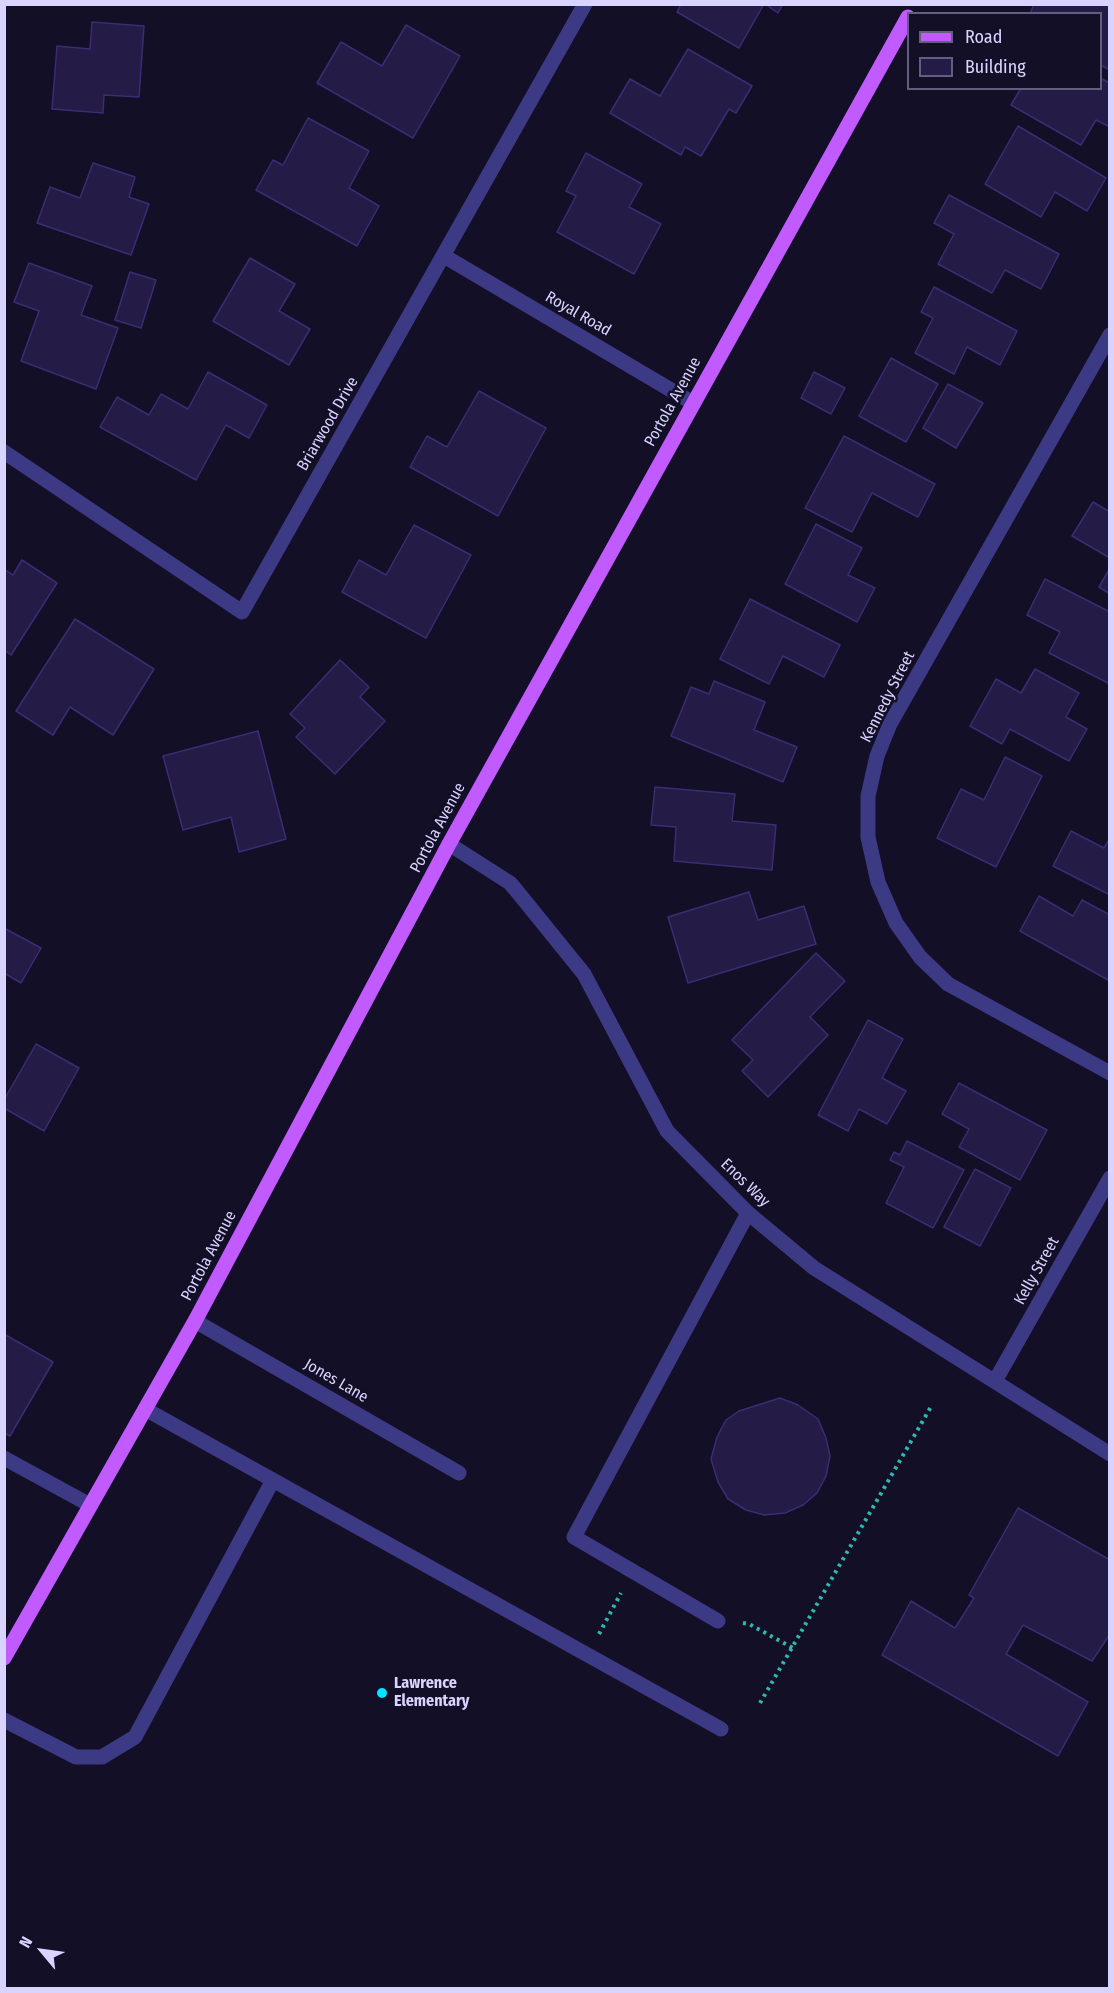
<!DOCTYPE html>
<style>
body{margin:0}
#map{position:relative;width:1114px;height:1993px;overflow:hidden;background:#130f26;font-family:"Fira Sans Condensed",sans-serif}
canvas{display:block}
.frame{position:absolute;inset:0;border:6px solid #d9d4ff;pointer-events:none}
.legend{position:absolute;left:907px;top:12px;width:195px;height:78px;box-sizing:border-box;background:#130f26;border:2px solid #625e7d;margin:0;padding:8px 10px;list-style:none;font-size:18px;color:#d9d4ff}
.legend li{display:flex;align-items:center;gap:12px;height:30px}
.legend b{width:30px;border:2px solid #625e7d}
.north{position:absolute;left:12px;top:1921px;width:60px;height:60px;-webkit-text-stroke:4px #130f26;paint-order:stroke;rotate:299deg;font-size:16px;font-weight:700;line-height:24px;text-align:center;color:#d9d4ff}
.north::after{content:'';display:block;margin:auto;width:21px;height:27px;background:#d9d4ff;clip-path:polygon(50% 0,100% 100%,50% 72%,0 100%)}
</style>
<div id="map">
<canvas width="1114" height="1993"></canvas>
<div class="frame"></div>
<ul class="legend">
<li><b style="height:8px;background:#c25bff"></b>Road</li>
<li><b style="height:16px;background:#241b47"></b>Building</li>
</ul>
<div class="north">N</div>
</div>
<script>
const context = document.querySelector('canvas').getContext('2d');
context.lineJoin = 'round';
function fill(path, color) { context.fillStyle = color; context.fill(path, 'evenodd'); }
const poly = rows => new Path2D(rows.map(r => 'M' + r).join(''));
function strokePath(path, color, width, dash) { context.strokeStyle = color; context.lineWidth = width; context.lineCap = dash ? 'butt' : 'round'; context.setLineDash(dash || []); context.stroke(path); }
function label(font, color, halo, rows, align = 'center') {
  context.font = font + ' "Fira Sans Condensed",sans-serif'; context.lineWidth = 5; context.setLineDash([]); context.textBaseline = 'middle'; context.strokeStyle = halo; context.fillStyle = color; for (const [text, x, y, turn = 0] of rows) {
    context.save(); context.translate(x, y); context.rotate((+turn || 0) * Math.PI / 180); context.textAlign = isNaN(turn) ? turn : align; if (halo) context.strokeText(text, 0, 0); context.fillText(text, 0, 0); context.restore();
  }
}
const building = poly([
 [681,4,764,4,739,48,677,12,681,4],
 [765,4,783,4,778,13,765,4],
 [1034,4,1110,4,1110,70,1100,65,1100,14,1030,14,1034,4],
 [92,22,144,26,139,97,104,95,103,113,52,109,57,46,90,49,92,22],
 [406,25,460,56,413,138,317,83,341,42,382,66,406,25],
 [688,49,752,86,736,113,729,109,701,156,685,147,681,155,610,113,630,79,660,96,688,49],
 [1100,78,1110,83,1110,127,1096,120,1081,145,1011,105,1021,88,1100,88,1100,78],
 [308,118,369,151,349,188,379,206,357,246,256,190,273,160,283,165,308,118],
 [1018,126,1106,178,1087,211,1055,192,1041,217,985,184,1018,126],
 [586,153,642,184,629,207,661,224,634,274,557,232,576,196,566,191,586,153],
 [93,163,135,177,129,197,149,204,131,255,37,223,50,187,80,198,93,163],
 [949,195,1059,254,1041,289,1005,270,992,293,938,264,954,234,934,223,949,195],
 [250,258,295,284,279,311,310,329,289,365,213,321,250,258],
 [29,263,92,286,81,315,118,328,96,389,21,361,39,311,14,302,29,263],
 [130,272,156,280,141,328,115,320,130,272],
 [934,287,1017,331,1000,365,967,347,954,374,915,353,933,318,921,312,934,287],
 [891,358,938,384,906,442,859,416,891,358],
 [208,372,267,405,249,438,226,425,196,480,100,427,117,397,149,415,161,394,188,409,208,372],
 [814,372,845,388,831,414,801,398,814,372],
 [948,384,983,403,956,448,923,428,948,384],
 [479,391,546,428,498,516,410,467,427,436,447,447,479,391],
 [844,436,935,484,918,517,872,493,852,532,805,508,844,436],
 [1093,502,1110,512,1110,558,1072,536,1093,502],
 [816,524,862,548,848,575,875,588,857,622,785,584,816,524],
 [414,525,471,555,426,638,342,592,359,560,386,575,414,525],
 [22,560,57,583,11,655,4,650,4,569,13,575,22,560],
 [1110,568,1110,594,1099,587,1110,568],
 [1045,579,1110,612,1110,684,1049,653,1060,632,1027,615,1045,579],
 [750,599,840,645,824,677,783,656,769,684,720,659,750,599],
 [75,619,154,669,113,735,70,707,53,735,16,711,75,619],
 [340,660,369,687,360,697,385,721,335,774,296,737,305,728,290,714,340,660],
 [1035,669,1079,693,1066,717,1087,729,1069,761,1010,729,1002,744,970,726,996,679,1021,693,1035,669],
 [714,681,765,702,754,730,797,747,783,782,671,736,691,687,709,694,714,681],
 [258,731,286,839,239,852,231,817,183,830,163,756,258,731],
 [1005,757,1042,776,996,867,937,838,961,789,984,800,1005,757],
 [655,787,735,794,732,821,776,825,772,870,674,861,676,827,651,825,655,787],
 [1071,831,1104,848,1110,838,1110,895,1053,866,1071,831],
 [749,892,758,920,804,906,816,944,688,983,668,917,749,892],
 [1039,896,1073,916,1082,900,1110,915,1110,981,1020,931,1039,896],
 [4,928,41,948,21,983,4,973,4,928],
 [816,953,845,981,810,1017,828,1035,768,1097,742,1071,753,1060,732,1040,816,953],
 [868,1020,903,1039,882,1078,906,1091,887,1124,859,1109,848,1131,818,1115,868,1020],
 [36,1044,79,1068,44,1131,4,1108,4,1100,36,1044],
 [959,1083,1047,1130,1020,1180,959,1147,969,1129,942,1114,959,1083],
 [907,1141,964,1170,933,1228,886,1203,904,1167,890,1160,894,1152,900,1155,907,1141],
 [975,1169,1011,1188,980,1246,944,1227,975,1169],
 [4,1334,53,1362,10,1436,4,1433,4,1334],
 [780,1398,798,1405,818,1419,826,1438,830,1456,826,1476,817,1493,803,1505,785,1513,764,1515,746,1510,728,1499,718,1482,711,1459,717,1437,726,1420,739,1411,780,1398],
 [1018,1508,1110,1560,1110,1634,1092,1661,1023,1625,1006,1654,1088,1702,1058,1756,882,1655,911,1601,955,1628,974,1598,969,1595,1018,1508]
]);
const path = poly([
 [743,1623,749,1624,793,1648],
 [599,1634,621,1593],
 [760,1703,932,1405]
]);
const minor = poly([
 [444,256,693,403],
 [1110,335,890,724,877,756,868,796,868,837,878,882,896,923,920,957,948,984,1110,1073],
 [4,452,242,612,585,4],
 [449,844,510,883,516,890,584,974,667,1131,748,1213,814,1268,1110,1454],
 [195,1321,459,1473],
 [995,1381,1110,1178],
 [145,1409,721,1729],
 [4,1458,90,1505],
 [718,1621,574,1537,748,1213],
 [4,1720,76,1757,102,1757,135,1737,273,1480]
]);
const major = poly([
 [4,1658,195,1321,449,844,908,17]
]);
const markers = [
 [382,1693,6,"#00e5ff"]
];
const streetNames = [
 ["Royal Road",578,314,30],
 ["Portola Avenue",673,402,-61],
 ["Briarwood Drive",328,424,-60],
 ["Kennedy Street",888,697,-63],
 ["Portola Avenue",438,828,-62],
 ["Enos Way",745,1183,44],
 ["Portola Avenue",209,1256,-62],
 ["Kelly Street",1037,1271,-61],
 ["Jones Lane",336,1381,30]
];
const poiNames = [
 ["Lawrence",394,1684],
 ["Elementary",394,1702]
];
fill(building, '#241b47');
strokePath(building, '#3b2d73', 1.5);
strokePath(path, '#2fb8b0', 4, [3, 4.5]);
strokePath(minor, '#3d3a85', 15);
strokePath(major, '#c25bff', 15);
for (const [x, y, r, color] of markers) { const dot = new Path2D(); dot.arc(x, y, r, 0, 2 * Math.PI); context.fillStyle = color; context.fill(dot); strokePath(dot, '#130f26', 2); }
label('16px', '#d9d4ff', '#130f26', streetNames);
label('bold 16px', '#d9d4ff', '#130f26', poiNames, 'left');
</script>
